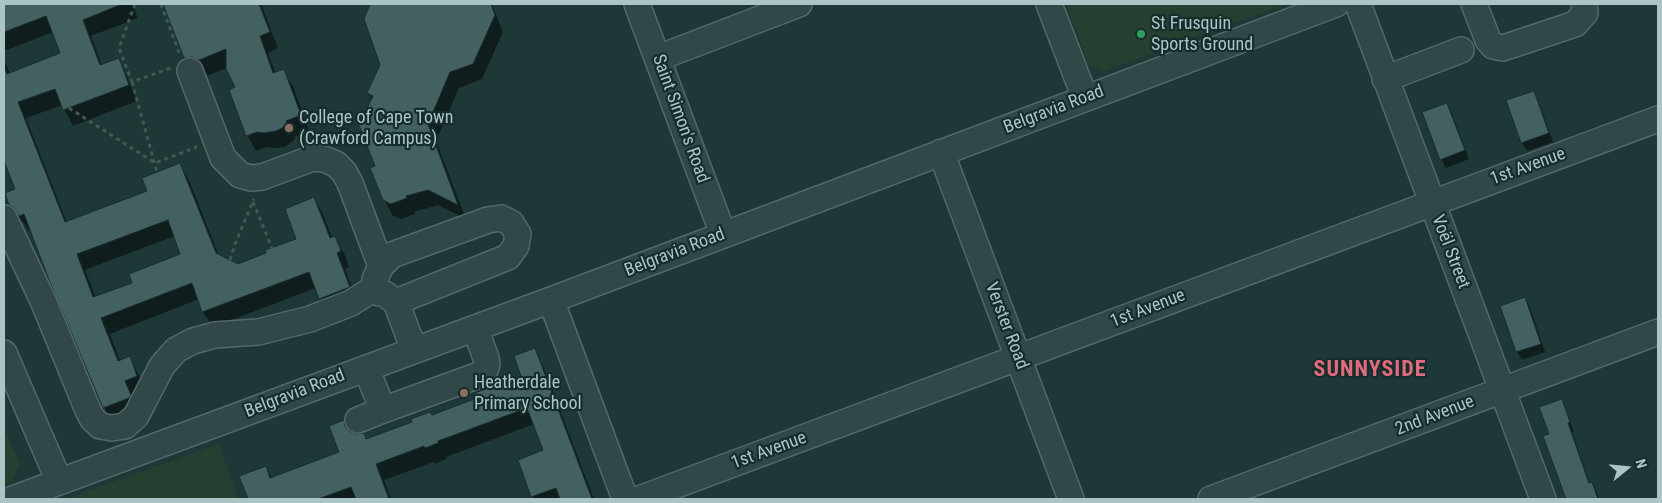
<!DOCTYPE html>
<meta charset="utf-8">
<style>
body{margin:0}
#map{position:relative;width:1662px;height:503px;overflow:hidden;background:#1e3838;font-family:"Roboto Condensed",sans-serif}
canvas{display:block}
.frame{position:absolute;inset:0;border:5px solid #abc4c5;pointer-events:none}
.north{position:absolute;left:1602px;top:443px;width:50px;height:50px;-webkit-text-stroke:4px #172c2c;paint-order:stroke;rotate:73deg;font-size:14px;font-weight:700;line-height:20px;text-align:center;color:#abc4c5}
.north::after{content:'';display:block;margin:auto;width:18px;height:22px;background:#abc4c5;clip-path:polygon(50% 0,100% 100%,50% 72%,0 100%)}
</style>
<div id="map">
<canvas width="1662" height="503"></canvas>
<div class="frame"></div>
<div class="north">N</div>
</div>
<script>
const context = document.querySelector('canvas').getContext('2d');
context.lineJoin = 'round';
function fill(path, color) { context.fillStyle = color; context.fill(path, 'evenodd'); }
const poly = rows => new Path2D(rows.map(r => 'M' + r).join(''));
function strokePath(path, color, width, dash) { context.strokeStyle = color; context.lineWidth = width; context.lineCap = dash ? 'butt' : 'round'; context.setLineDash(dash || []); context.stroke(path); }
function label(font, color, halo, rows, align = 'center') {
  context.font = font + ' "Roboto Condensed",sans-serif'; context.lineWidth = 4.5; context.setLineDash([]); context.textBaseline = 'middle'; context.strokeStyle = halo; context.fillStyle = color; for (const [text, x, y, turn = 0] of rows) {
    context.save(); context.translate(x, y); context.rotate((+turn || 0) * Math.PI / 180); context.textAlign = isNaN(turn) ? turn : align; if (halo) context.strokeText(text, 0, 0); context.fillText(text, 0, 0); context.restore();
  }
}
const green = poly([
 [1066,4,1286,4,1105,71,1089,65],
 [4,428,20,464,11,482,4,484],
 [219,444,238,499,66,499,218,444]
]);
const shadow = poly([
 [4,4,132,4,138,18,91,36,102,66,118,60,127,76,137,101,73,126,62,105,26,118,67,223,149,192,180,165,189,180,219,256,238,265,298,240,314,198,323,214,332,238,334,238,344,253,349,267,345,269,358,303,329,314,316,288,213,327,203,312,199,299,110,334,120,361,129,358,138,373,145,392,139,411,113,423,104,407,32,230,29,231,23,222,20,221,10,205,16,190,4,158,4,59,10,74,62,54,53,32,4,51],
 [175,236,182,255,134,283,96,298,85,270],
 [164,4,261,4,278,48,268,53,276,74,283,71,293,86,309,131,294,137,295,139,285,147,274,148,267,147,256,151,247,135,237,88,227,68,209,75,202,72,194,74,185,58],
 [372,4,492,4,503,32,482,79,459,88,436,141,466,219,438,205,414,212,415,214,401,219,393,216,384,199,377,167,372,100,368,93,381,65,365,19],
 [1533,92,1538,100,1553,142,1527,151,1522,143,1508,101],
 [1447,104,1452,113,1469,159,1446,168,1441,159],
 [1525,299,1530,307,1545,352,1522,360,1517,352],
 [534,350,543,366,594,499,534,499,526,479,544,451,534,424,446,457,446,459,435,464,434,462,384,480,391,499,249,499,241,476,265,467,272,478,341,453,343,422,350,433,356,436,363,434,367,440,478,399,522,376],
 [1561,401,1574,431,1572,432,1590,484,1592,483,1597,492,1599,499,1566,499,1545,437,1551,435]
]);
const building = poly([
 [4,4,122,4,83,20,100,65,119,58,129,85,63,110,55,89,18,102,65,222,147,191,142,178,180,163,216,253,238,264,266,253,265,250,296,239,285,209,314,197,330,238,335,236,341,251,337,253,350,287,319,299,309,272,202,312,192,283,101,318,118,361,130,356,137,376,125,381,131,395,129,398,103,408,49,280,24,214,19,216,13,207,9,205,5,193,15,189,4,161,4,67,7,74,60,53,46,16,4,32,4,4],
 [168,220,180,254,129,274,132,283,93,297,77,254,168,220],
 [163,4,259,4,270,32,260,36,273,73,284,69,301,115,286,121,287,123,282,128,276,131,264,133,257,132,246,136,229,90,235,87,226,69,226,49,199,60,192,57,184,58,163,4],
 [370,4,491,4,495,15,473,64,450,72,428,124,458,205,428,190,406,196,407,198,391,204,383,200,370,168,375,166,359,125,373,96,367,93,380,65,364,19,370,4],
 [1534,91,1549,133,1521,143,1506,100,1534,91],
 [1447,103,1465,150,1440,160,1422,112,1447,103],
 [1525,297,1541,344,1516,352,1500,306,1525,297],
 [535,348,592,499,560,499,556,488,531,497,518,460,543,450,527,408,438,441,438,443,425,448,424,446,376,464,389,499,356,499,351,487,318,499,248,499,239,476,266,466,270,478,339,452,329,426,344,420,345,426,349,431,356,434,364,433,366,439,412,422,411,419,430,412,432,415,477,398,475,393,521,376,514,356,535,348],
 [1562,399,1570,422,1568,423,1589,483,1592,482,1598,499,1566,499,1543,436,1549,434,1539,407,1562,399]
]);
const path = poly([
 [135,4,119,48,132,82,171,68],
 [161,4,180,55],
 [132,82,157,172],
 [69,108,155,163,197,147],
 [253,202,272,248],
 [230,260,235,244,254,199]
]);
const minor = poly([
 [637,4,723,234],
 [1049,4,1085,98],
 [1358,4,1543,499],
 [1474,4,1488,40,1493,46,1503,48,1575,24,1585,13,1584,4],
 [658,58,799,4],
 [190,71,223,158,240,175,251,178,262,177,313,158,324,159,336,164,344,172,350,183,381,266],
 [1385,79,1461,50],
 [941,152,1071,499],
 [4,218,44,303,87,408,92,418,100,426,112,428,125,426,136,416,162,366,176,350,193,341,215,335,258,332,310,319,351,303,370,291,385,294,396,302,414,350],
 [375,279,381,266,392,255,488,220,501,218,511,223,518,234,516,246,508,257,396,302],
 [551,300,625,499],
 [4,353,59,481],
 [366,368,383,410,479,375,485,370,487,364,486,358,475,328],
 [358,420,383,410],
 [13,499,551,300,1336,4],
 [639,499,1658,119],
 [1211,499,1658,332]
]);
const markers = [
 [1141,34,5,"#2e9e5b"],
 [289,128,5,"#8d6e63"],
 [464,393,5,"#8d6e63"]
];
const poiNames = [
 ["St Frusquin",1151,24],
 ["Sports Ground",1151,45],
 ["College of Cape Town",299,118],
 ["(Crawford Campus)",299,139],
 ["Heatherdale",474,383],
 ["Primary School",474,404]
];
const streetNames = [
 ["Belgravia Road",1054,110,-21],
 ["Saint Simon's Road",680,119,70],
 ["1st Avenue",1528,167,-20],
 ["Voël Street",1450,252,69],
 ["Belgravia Road",675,253,-21],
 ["1st Avenue",1148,309,-21],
 ["Verster Road",1006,326,69],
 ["Belgravia Road",295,394,-21],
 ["2nd Avenue",1435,416,-21],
 ["1st Avenue",769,451,-20]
];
const districtNames = [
 ["SUNNYSIDE",1370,370]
];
fill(green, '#253f30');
fill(shadow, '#0007');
fill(building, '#446162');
strokePath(building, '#192e2f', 1);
strokePath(minor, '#526869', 28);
strokePath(path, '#415a4f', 3, [4, 4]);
strokePath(minor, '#324848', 25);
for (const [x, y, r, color] of markers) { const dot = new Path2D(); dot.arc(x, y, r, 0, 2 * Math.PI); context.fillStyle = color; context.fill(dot); strokePath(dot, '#172c2c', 2); }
label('18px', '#abc4c5', '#172c2c', poiNames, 'left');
label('18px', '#abc4c5', '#172c2c', streetNames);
context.letterSpacing = '1px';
label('bold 22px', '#e06b7c', '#172c2c', districtNames);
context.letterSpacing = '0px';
</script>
